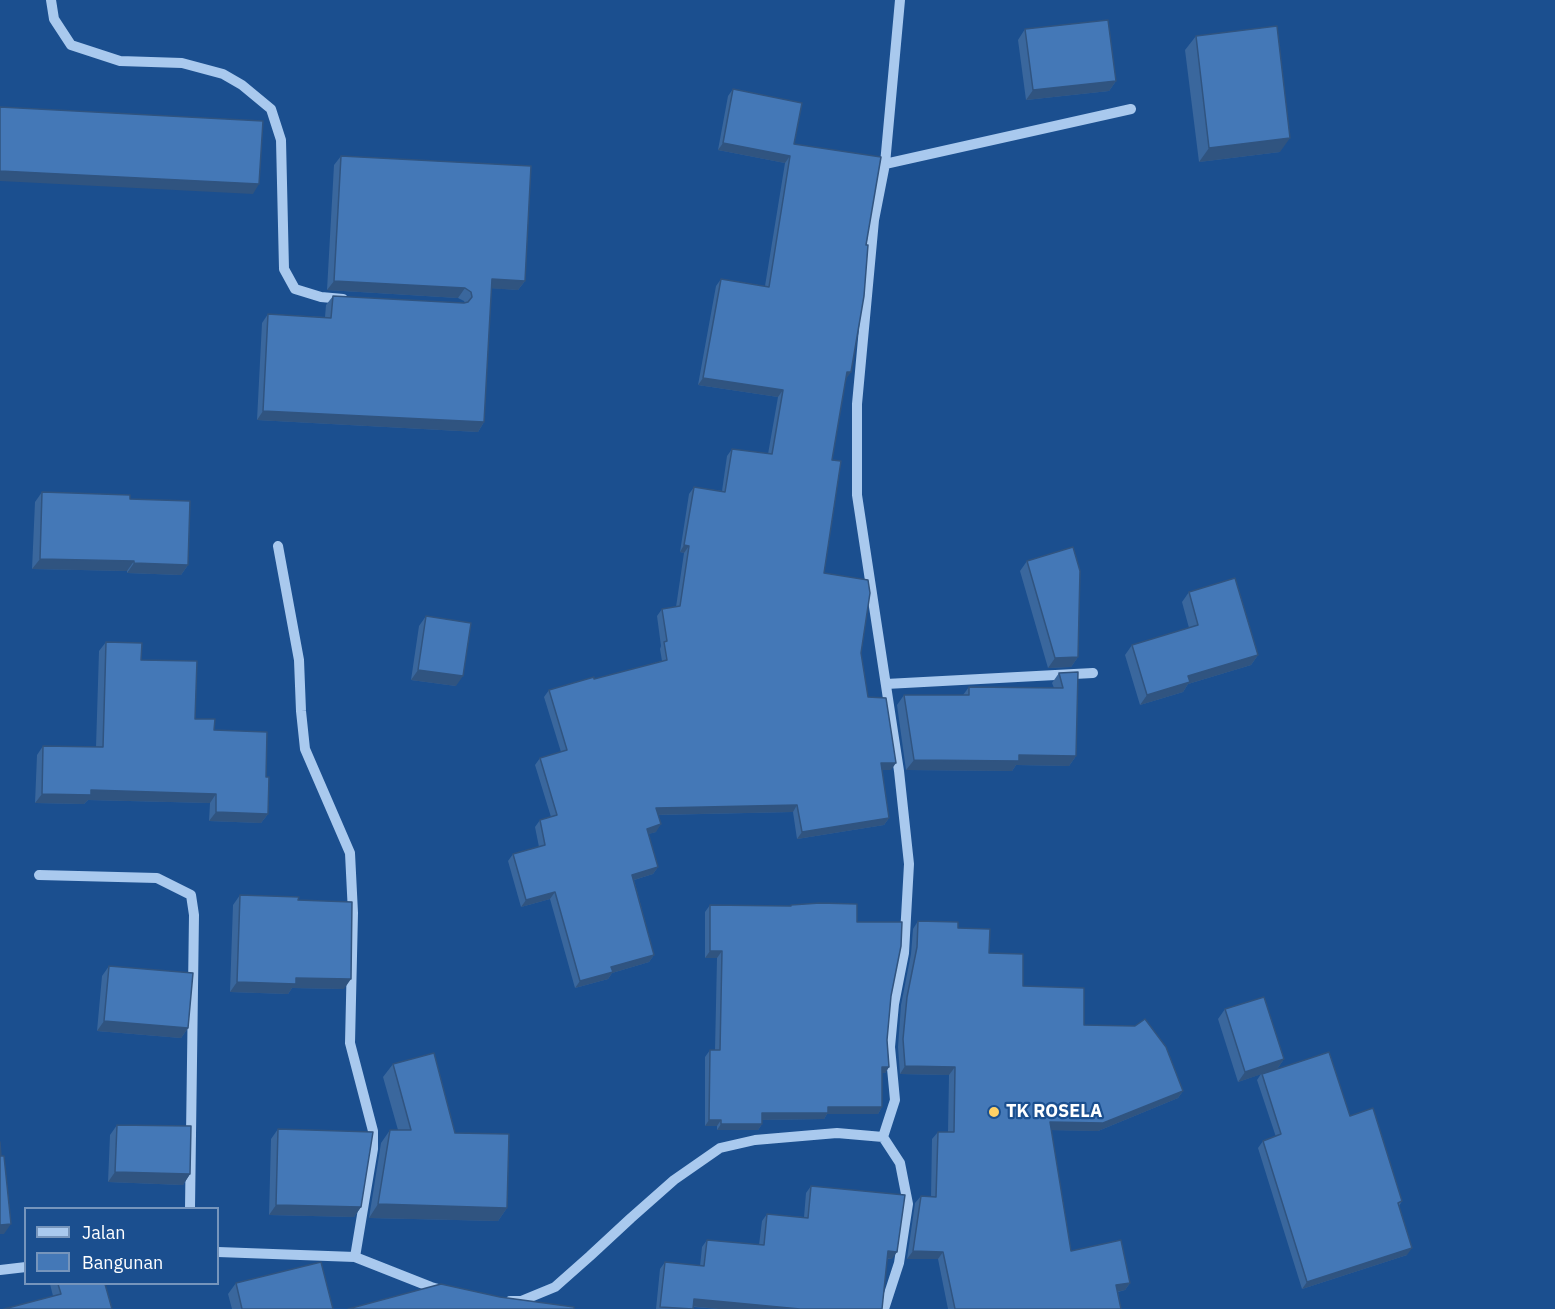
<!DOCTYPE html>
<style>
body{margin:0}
#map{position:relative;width:1555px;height:1309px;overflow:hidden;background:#1b4f8f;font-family:"IBM Plex Sans",sans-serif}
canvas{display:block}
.legend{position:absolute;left:24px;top:1207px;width:195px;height:78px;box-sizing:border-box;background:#1b4f8f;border:2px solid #7695bc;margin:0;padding:8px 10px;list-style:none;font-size:18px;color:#fff}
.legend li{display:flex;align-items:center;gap:12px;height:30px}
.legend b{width:30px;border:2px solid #7695bc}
</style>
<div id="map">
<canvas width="1555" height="1309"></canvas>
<ul class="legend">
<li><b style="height:8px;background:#a9c9ee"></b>Jalan</li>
<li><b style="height:16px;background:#4478b7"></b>Bangunan</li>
</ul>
</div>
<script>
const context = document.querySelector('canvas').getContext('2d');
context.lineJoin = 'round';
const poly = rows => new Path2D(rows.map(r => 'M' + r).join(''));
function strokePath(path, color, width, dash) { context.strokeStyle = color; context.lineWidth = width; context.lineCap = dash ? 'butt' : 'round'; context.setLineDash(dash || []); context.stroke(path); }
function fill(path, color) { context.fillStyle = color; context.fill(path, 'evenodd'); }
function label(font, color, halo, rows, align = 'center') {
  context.font = font + ' "IBM Plex Sans",sans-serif'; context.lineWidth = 4.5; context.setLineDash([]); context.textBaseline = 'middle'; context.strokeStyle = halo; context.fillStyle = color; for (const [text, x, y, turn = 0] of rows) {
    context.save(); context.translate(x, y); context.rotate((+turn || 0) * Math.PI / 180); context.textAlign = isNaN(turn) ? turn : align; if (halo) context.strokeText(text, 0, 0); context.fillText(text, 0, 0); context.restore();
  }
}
const minor = poly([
 [51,0,54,19,71,45,120,61,182,63,223,74,242,85,271,109,281,140,284,269,295,289,321,297,343,299],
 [885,164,1131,109],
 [278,546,299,660,301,711,305,749,350,853,353,913,350,1043,373,1131,373,1149,355,1257],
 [886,684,1093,673],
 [39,875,157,878,191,895,194,915,190,1208],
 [883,1137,895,1100,890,1047,894,1004,904,953,909,864,899,771,857,495,857,404,874,220,885,164,900,0],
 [218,1252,355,1257,431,1287,442,1290],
 [0,1270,26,1267],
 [510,1301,521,1301,555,1287,590,1256,631,1218,674,1180,720,1148,755,1140,837,1133,883,1137,900,1163,908,1204,899,1263,884,1309]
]);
const wall = poly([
 [1025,29,1116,81,1109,91,1026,100,1018,40],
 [1196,36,1280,152,1199,162,1185,50],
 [733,89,794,144,866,245,851,372,845,379,832,460,824,573,861,653,868,697,891,770,882,770,889,818,884,825,797,839,793,812,658,815,656,832,648,834,658,867,653,874,634,880,654,955,649,962,612,973,608,979,575,988,550,899,521,907,508,861,513,854,539,847,535,827,540,820,551,817,535,765,540,758,561,752,544,697,549,690,594,679,662,661,660,649,661,646,657,616,662,609,676,607,684,553,680,552,689,494,694,487,722,491,727,456,732,449,768,454,778,397,698,385,716,286,721,279,765,286,785,163,718,150,728,96],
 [341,156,525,281,518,290,491,288,484,422,478,432,257,420,262,323,268,314,325,317,326,305,333,296,465,303,464,301,458,298,327,290,334,165],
 [42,492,130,499,188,565,181,575,127,573,127,571,32,569,35,502],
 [1027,561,1078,657,1071,667,1048,668,1020,571],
 [1189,592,1258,655,1251,665,1188,684,1183,692,1140,705,1125,655,1132,645,1189,628,1182,602],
 [426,616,456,686,411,680,419,626],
 [106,642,141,660,195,719,214,730,266,777,268,814,261,823,209,821,210,803,88,800,84,804,35,803,37,755,43,746,96,747,99,651],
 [1078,672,1076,756,1069,766,1016,765,1012,771,906,770,897,705,904,695,963,695,969,687,1054,688,1052,683,1059,673],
 [240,895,298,900,344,989,292,988,288,994,230,992,233,905],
 [710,905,790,906,791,905,857,922,891,996,887,1040,889,1067,885,1073,882,1073,882,1107,878,1114,827,1114,824,1119,762,1120,762,1124,758,1130,717,1130,717,1126,705,1126,705,1057,710,1050,715,1050,717,958,705,958,705,912],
 [918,921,958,928,989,953,1023,986,1183,1091,1178,1098,1098,1131,1051,1130,1071,1251,1130,1283,1125,1290,1118,1292,1121,1309,948,1309,938,1259,907,1259,915,1203,921,1196,931,1197,932,1139,938,1132,948,1132,949,1075,900,1074,898,1047,901,1005,911,954,913,929],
 [109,966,188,1028,181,1038,97,1031,102,976],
 [1225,1009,1284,1059,1277,1069,1350,1116,1402,1201,1399,1206,1407,1255,1302,1289,1258,1148,1263,1141,1276,1137,1257,1080,1261,1074,1238,1082,1218,1019],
 [393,1064,455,1133,507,1208,498,1221,369,1218,381,1143,390,1130,398,1130,383,1077],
 [117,1125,190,1174,183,1185,108,1182,110,1135],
 [278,1129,361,1207,354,1217,269,1215,271,1139],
 [811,1186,892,1259,887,1259,882,1309,719,1309,694,1307,693,1309,656,1309,660,1269,665,1262,700,1266,702,1247,707,1240,759,1245,762,1221,767,1214,804,1217,806,1193],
 [236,1283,333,1309,232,1309,228,1294],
 [50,1284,105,1284,53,1296]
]);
const shadedWall = poly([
 [1116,81,1109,91,1026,100,1033,90],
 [1290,138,1280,152,1199,162,1209,148],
 [723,143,790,156,785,163,718,150],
 [0,171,259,184,253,194,0,181],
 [492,279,525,281,518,290,485,288],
 [334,281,465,288,458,298,327,290],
 [847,372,851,372,846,379,842,379],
 [703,378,783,390,778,397,698,385],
 [263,411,484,422,478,432,257,420],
 [684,545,689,546,684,553,680,552],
 [40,559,134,561,127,571,32,569],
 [134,563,188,565,181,575,127,573],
 [1258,655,1251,665,1188,684,1183,692,1140,705,1147,695,1188,676],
 [1078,657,1071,667,1048,668,1055,658],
 [418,670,463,676,456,686,411,680],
 [1019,755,1076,756,1069,766,1016,765,1012,771,906,770,914,760],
 [881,763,896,763,891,770,876,770],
 [91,790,216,794,210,803,88,800,84,804,35,803,42,794],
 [797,805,793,812,651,815,656,808],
 [216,812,268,814,261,823,209,821],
 [889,818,884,825,797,839,802,832],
 [661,824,656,832,642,836,647,829],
 [658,867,653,874,627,882,632,875],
 [555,892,550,899,521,907,526,900],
 [710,951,722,951,717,958,705,958],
 [654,955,649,962,612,973,608,979,575,988,580,981,611,967],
 [296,978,351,979,344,989,292,988,288,994,230,992,237,982],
 [104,1021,188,1028,181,1038,97,1031],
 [1284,1059,1277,1069,1238,1082,1245,1072],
 [905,1066,955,1067,949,1075,900,1074],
 [882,1067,889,1067,885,1073,878,1073],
 [1183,1091,1178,1098,1098,1131,1045,1130,1050,1122],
 [828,1107,882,1107,878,1114,827,1114,824,1119,758,1120,762,1113],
 [709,1120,721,1120,717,1126,705,1126],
 [721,1124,762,1124,758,1130,717,1130],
 [115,1172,190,1174,183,1185,108,1182],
 [378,1204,507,1208,498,1221,369,1218],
 [276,1205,361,1207,354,1217,269,1215],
 [11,1224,4,1234,0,1234,0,1225],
 [1412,1248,1407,1255,1302,1289,1307,1282],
 [888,1251,897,1252,892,1259,883,1258],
 [913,1251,943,1252,938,1259,907,1259],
 [1130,1283,1125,1290,1111,1293,1116,1285],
 [694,1299,800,1309,719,1309,689,1306]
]);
const building = poly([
 [1108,20,1116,81,1033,90,1025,29,1108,20],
 [1277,26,1290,138,1209,148,1196,36,1277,26],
 [733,89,802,103,794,144,881,157,866,245,868,245,864,296,851,372,847,372,832,460,841,461,824,573,868,580,870,593,861,653,868,697,886,698,896,763,881,763,889,818,802,832,797,805,656,808,661,824,647,829,658,867,632,875,654,955,611,967,613,972,580,981,555,892,526,900,513,854,545,845,540,820,557,815,540,758,567,750,549,690,594,677,594,679,667,660,664,642,667,641,662,609,680,606,689,546,684,545,694,487,725,492,732,449,772,454,783,390,703,378,721,279,769,287,790,156,723,143,733,89],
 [0,107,263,121,259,184,0,171,0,107],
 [341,156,531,166,525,281,492,279,484,422,263,411,268,314,331,318,333,296,464,303,468,302,472,297,471,292,465,288,334,281,341,156],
 [42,492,130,495,130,499,190,501,188,565,134,563,134,561,40,559,42,492],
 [1073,547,1080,571,1078,657,1055,658,1027,561,1073,547],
 [1235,578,1258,655,1188,676,1190,682,1147,695,1132,645,1198,625,1189,592,1235,578],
 [426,616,471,623,463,676,418,670,426,616],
 [106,642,142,643,141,660,197,661,195,719,215,719,214,730,267,732,266,777,269,777,268,814,216,812,216,794,91,790,91,795,42,794,43,746,103,747,106,642],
 [1078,672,1076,756,1019,755,1019,761,914,760,904,695,969,695,969,687,1063,688,1059,673,1078,672],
 [240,895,299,897,298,900,352,902,351,979,296,978,296,984,237,982,240,895],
 [820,903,857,904,857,922,902,922,901,946,891,996,887,1040,889,1067,882,1067,882,1107,828,1107,828,1113,762,1113,762,1124,721,1124,721,1120,709,1120,710,1050,720,1050,722,951,710,951,710,905,791,906,791,905,820,903],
 [918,921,958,922,958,928,990,929,989,953,1023,954,1023,986,1084,988,1084,1025,1135,1026,1145,1019,1166,1047,1183,1091,1103,1123,1050,1122,1071,1251,1121,1240,1130,1283,1116,1285,1121,1309,955,1309,943,1252,913,1251,921,1196,936,1197,938,1132,954,1132,955,1067,905,1066,903,1039,907,997,917,947,918,921],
 [109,966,193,973,188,1028,104,1021,109,966],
 [1264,997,1284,1059,1245,1072,1225,1009,1264,997],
 [1329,1052,1350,1116,1373,1108,1402,1201,1398,1203,1412,1248,1307,1282,1263,1141,1281,1134,1262,1074,1329,1052],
 [434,1053,455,1133,509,1134,507,1208,378,1204,390,1130,411,1130,393,1064,434,1053],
 [117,1125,191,1126,190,1174,115,1172,117,1125],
 [278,1129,373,1132,361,1207,276,1205,278,1129],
 [0,1142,1,1156,4,1156,11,1224,0,1225,0,1142],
 [811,1186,905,1195,897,1252,888,1251,882,1309,800,1309,694,1299,693,1309,660,1307,665,1262,704,1266,707,1240,764,1245,767,1214,808,1218,811,1186],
 [321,1262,333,1309,242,1309,236,1283,321,1262],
 [58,1284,105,1284,112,1309,4,1309,61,1294,58,1284],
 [441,1284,500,1297,574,1307,574,1309,348,1309,441,1284]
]);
const markers = [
 [994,1112,6,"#ffd166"]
];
const poiNames = [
 ["TK ROSELA",1006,1112]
];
strokePath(minor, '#a9c9ee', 10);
fill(wall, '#3a679d');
fill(shadedWall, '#305480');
fill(building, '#4478b7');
strokePath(building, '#305480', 1.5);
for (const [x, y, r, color] of markers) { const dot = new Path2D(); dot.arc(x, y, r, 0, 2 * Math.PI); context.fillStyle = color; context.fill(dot); strokePath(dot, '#1b4f8f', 2); }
label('bold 18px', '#fff', '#1b4f8f', poiNames, 'left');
</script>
